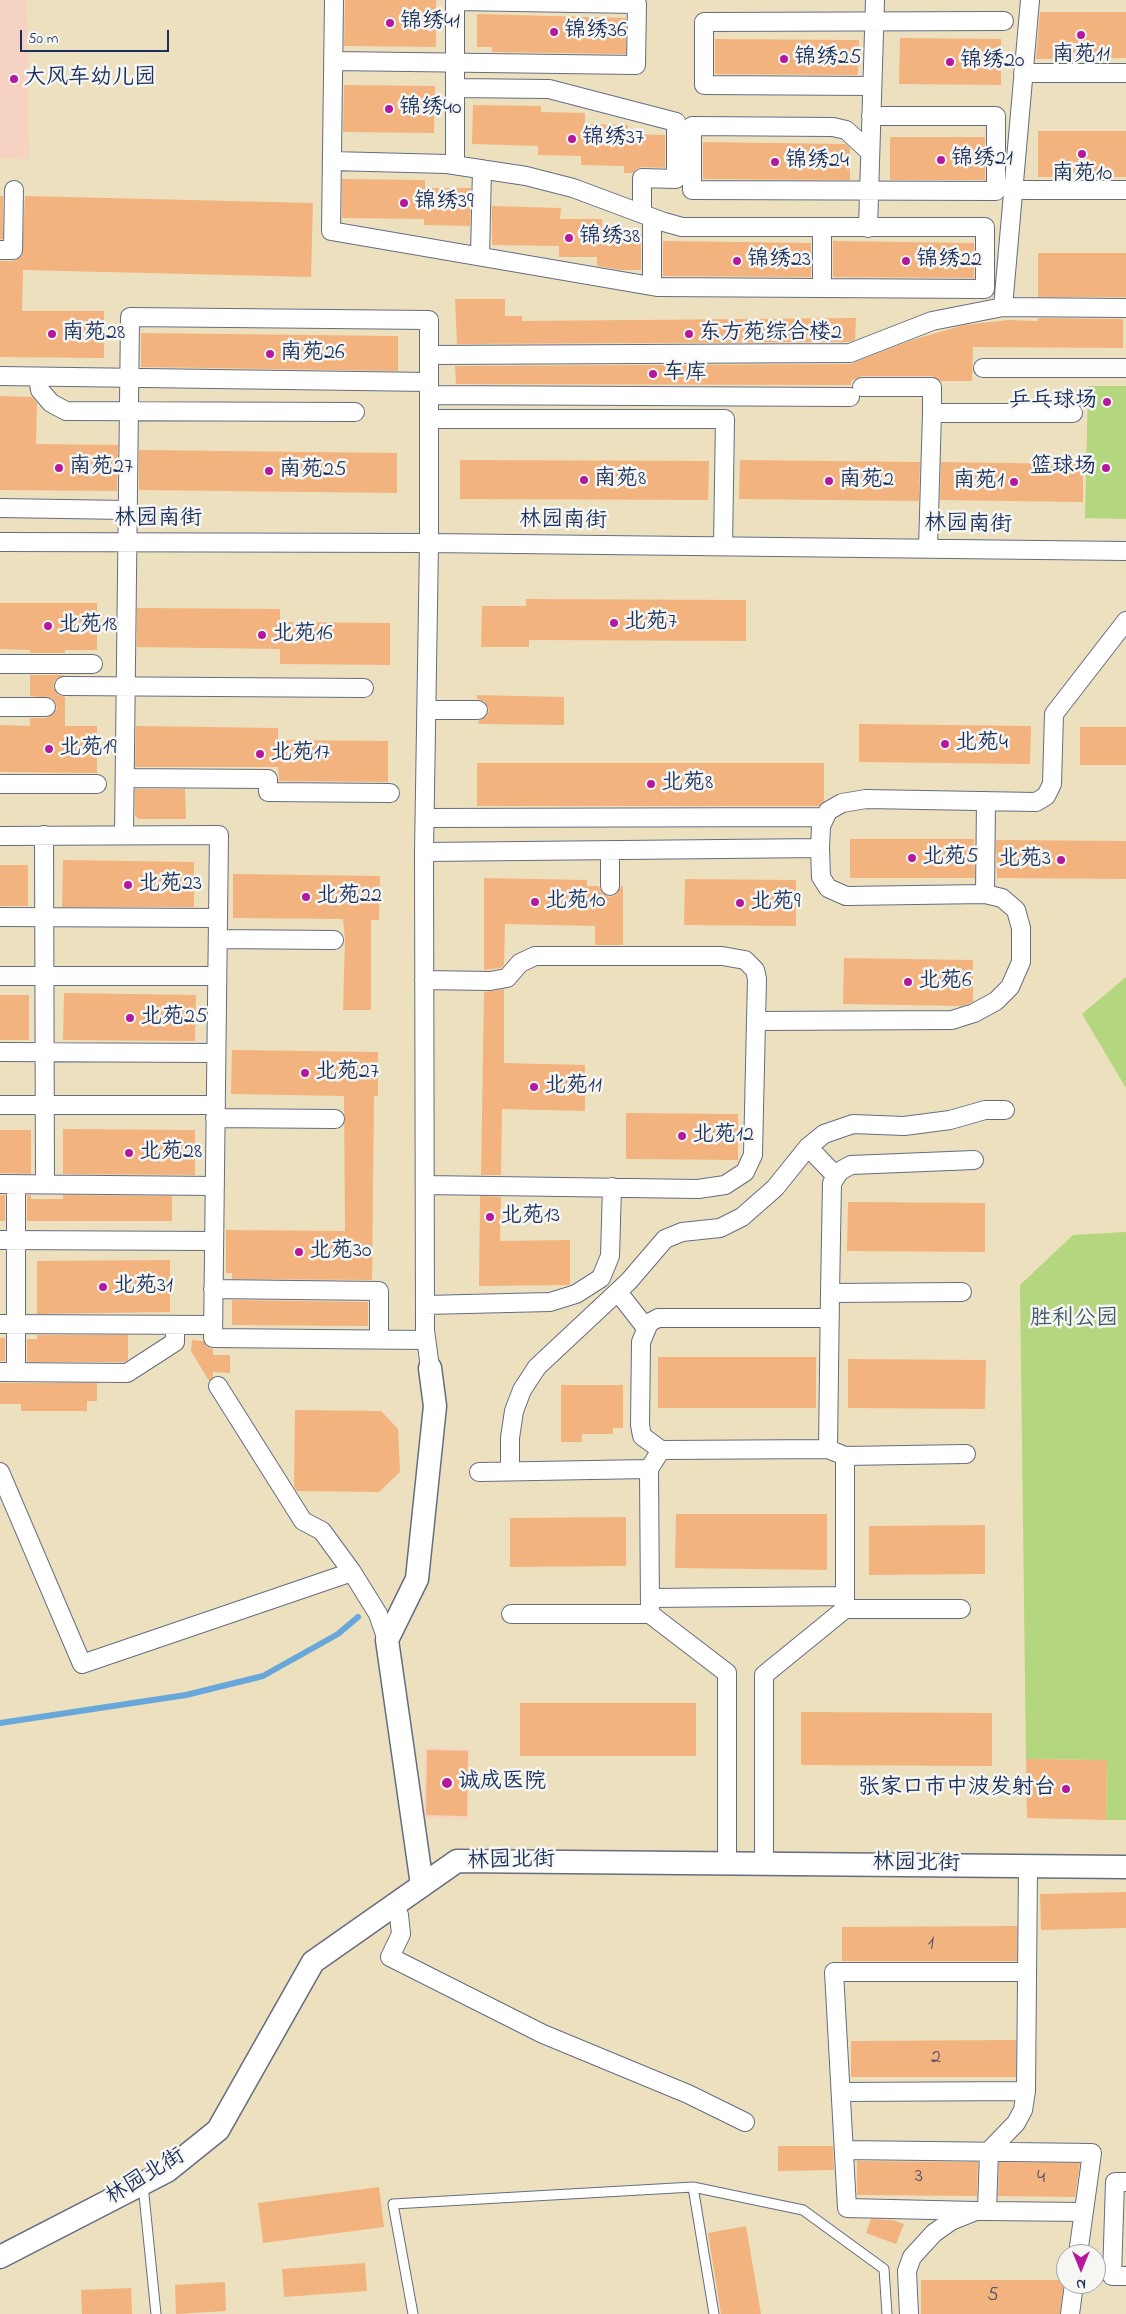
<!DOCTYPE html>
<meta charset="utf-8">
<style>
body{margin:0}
#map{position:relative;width:1126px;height:2314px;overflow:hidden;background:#ede0bf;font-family:"Indie Flower",sans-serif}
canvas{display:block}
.north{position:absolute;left:1056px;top:2244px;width:50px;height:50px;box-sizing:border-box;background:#f6f6f2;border:1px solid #9ea6b7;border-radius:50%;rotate:180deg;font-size:14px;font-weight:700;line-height:20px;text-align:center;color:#1b2f5e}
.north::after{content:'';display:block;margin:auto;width:18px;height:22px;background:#b5179e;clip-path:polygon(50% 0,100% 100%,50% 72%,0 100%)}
.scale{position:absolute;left:20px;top:30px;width:149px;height:22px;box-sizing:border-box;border:2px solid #1b2f5e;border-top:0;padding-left:6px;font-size:15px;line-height:18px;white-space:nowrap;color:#1b2f5e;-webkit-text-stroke:4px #f6f6f2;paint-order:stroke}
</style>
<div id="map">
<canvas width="1126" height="2314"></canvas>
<div class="north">N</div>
<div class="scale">50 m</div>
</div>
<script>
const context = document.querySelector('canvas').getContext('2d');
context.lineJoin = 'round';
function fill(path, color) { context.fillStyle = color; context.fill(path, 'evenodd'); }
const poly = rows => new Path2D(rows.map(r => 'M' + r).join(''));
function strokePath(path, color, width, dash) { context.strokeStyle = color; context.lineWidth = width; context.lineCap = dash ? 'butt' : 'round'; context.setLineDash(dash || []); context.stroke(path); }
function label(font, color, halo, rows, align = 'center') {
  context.font = font + ' "Indie Flower","LXGW WenKai TC",sans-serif'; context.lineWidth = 5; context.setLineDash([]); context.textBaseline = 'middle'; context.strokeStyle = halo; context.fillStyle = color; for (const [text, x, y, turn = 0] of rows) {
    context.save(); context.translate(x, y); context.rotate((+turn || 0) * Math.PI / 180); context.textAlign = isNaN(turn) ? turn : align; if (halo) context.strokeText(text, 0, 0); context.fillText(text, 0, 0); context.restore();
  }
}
const built = poly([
 [0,0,27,0,29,159,0,158],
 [425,1748,470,1749,469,1819,424,1818]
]);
const green = poly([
 [1088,386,1126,386,1126,519,1085,518],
 [1126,977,1126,1088,1082,1014],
 [1126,1232,1126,1820,1106,1820,1107,1760,1026,1759,1020,1285,1073,1235]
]);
const stream = poly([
 [0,1723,186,1695,263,1676,338,1634,358,1617]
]);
const building = poly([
 [345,0,436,0,436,47,344,46],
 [1040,12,1126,12,1126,58,1036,59],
 [477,14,626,18,626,54,492,52,492,47,477,47],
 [900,38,1001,39,1001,85,899,84],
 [715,39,859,40,858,75,715,74],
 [344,85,435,86,434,133,343,132],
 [473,105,541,106,541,112,585,113,585,124,628,125,628,134,665,135,665,168,642,167,636,169,633,173,624,173,624,166,581,165,581,156,538,155,538,146,472,144],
 [1038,131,1126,131,1126,177,1038,177],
 [890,137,985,137,985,180,890,180],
 [703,142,845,144,850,148,850,180,703,179],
 [342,179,425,180,425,188,471,188,470,226,424,225,424,219,342,218],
 [0,196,3,196,3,239,0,239],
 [25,196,313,203,311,277,23,270,22,311,104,311,104,358,0,357,0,261,13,261,22,255],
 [492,206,561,208,560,219,602,219,602,230,641,230,641,270,621,270,597,266,597,257,559,257,559,246,492,245],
 [663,241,811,243,811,277,663,276],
 [833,241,974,243,974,278,833,277],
 [1038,253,1126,253,1126,297,1038,297],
 [455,299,505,299,505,316,522,316,522,321,856,318,855,340,848,342,457,344],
 [1038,318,1123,319,1123,348,973,347,972,381,940,381,932,376,862,376,851,381,851,385,456,384,455,366,850,364,912,340,964,325,1008,320,1038,321],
 [141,333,398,336,398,371,141,367],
 [0,396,32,397,37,403,36,444,118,445,117,491,0,490],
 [139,450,397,453,397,493,139,490],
 [460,460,709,461,708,500,460,499],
 [740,460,920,462,919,499,918,501,739,499],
 [941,462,1083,464,1083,502,940,500],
 [526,599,746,600,746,641,529,640,529,647,481,647,482,606,526,606],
 [0,603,97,603,97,650,65,650,65,653,30,653,30,650,0,649],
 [137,608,280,609,280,622,390,623,390,665,280,664,280,649,137,647],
 [30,675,65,675,55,680,53,686,58,695,65,697,65,726,97,726,97,773,0,772,0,725,30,726,30,718,46,718,55,712,57,707,52,698,30,696],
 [477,695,564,697,564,725,479,724,478,721,487,716,489,710,484,701,477,699],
 [859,724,1031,726,1030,764,859,762],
 [136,726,278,728,278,740,388,741,388,782,279,781,278,767,135,767],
 [1080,727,1126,727,1126,765,1080,765],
 [477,763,824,763,824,801,819,806,477,806],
 [135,789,185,789,186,819,138,819,135,815],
 [850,839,974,839,975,878,850,878],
 [996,840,1126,841,1126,879,997,878],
 [63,860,194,862,194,907,62,907],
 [0,865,28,865,28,906,0,906],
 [233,874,380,876,379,920,371,920,371,1010,343,1010,345,941,343,919,233,918],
 [484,878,587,880,587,886,599,886,601,892,610,897,616,895,621,886,623,886,623,945,595,945,595,926,505,924,504,965,501,968,484,970],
 [685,879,796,880,796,926,684,925],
 [844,958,973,960,973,1002,962,1006,843,1004],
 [504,989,504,1063,585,1065,585,1111,502,1109,501,1175,481,1175,484,992],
 [64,993,196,995,195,1041,63,1040],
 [0,995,29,995,29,1040,0,1040],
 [232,1050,378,1052,378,1096,374,1096,372,1280,232,1279,232,1273,226,1273,226,1230,345,1231,344,1096,231,1094],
 [626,1113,738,1114,738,1160,626,1159],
 [63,1129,195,1130,195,1175,63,1174],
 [0,1130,31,1130,31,1174,0,1173],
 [0,1195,5,1195,5,1221,0,1221],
 [27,1195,31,1195,31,1199,63,1199,63,1195,172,1196,172,1221,27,1221],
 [480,1196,501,1197,500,1241,570,1240,570,1285,479,1286],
 [848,1202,985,1203,985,1252,847,1251],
 [170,1260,170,1312,37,1314,37,1261],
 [232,1300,368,1302,368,1326,232,1325],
 [37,1335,128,1335,128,1360,124,1362,27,1362,27,1339,37,1339],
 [0,1338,5,1338,5,1361,0,1361],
 [192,1340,203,1341,207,1347,213,1349,213,1355,230,1355,230,1373,213,1372,213,1377,209,1381,191,1351],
 [658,1357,816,1357,816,1408,658,1408],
 [848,1359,986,1360,985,1409,848,1408],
 [0,1383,97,1383,97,1401,87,1401,87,1411,21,1411,21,1404,0,1404],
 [561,1385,623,1385,623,1428,613,1428,613,1434,582,1434,582,1442,561,1442],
 [295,1410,381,1411,398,1429,400,1472,379,1492,297,1491,294,1486],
 [676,1514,827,1514,827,1570,675,1568],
 [626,1517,626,1566,510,1567,510,1518],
 [985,1525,985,1574,869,1575,869,1526],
 [520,1703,696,1703,696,1756,520,1756],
 [801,1712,992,1713,992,1766,801,1765],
 [427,1750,468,1751,467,1816,426,1815],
 [1026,1759,1107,1760,1106,1820,1027,1818],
 [1126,1892,1126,1928,1041,1930,1040,1894],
 [1017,1926,1017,1961,842,1961,842,1927],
 [1016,2040,1016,2077,851,2077,851,2041],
 [778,2146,833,2146,834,2170,778,2171],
 [857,2161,978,2162,977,2196,857,2195],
 [999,2162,1080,2163,1075,2197,998,2196],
 [379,2187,384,2227,263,2243,258,2203],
 [871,2219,893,2220,904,2224,896,2244,866,2233],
 [746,2226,761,2314,721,2314,708,2233],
 [365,2263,367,2291,284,2297,282,2269],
 [921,2280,1064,2280,1060,2314,921,2314],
 [225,2282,226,2311,176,2314,175,2285],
 [131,2288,132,2314,82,2314,81,2290]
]);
const service = poly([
 [143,2185,156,2314],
 [693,2187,714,2314],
 [413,2314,393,2204,693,2187,803,2210,884,2269,887,2314]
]);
const minor = poly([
 [455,0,455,165],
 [333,61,636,65,637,4,455,1],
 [1023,73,1126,73],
 [872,86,704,85,704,22,1004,21],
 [455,88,549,89,676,122,676,179,642,178,642,214],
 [870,152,846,130,833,127,692,126,692,190,996,191,996,116,871,116],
 [332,161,447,164,526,176,573,188,664,222,682,227,985,227,985,289,657,287,331,231,334,0],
 [1014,190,1126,190],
 [652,218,652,286],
 [822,227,822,288],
 [868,228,875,0],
 [0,250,13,250,14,190],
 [480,256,482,169],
 [1003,307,1126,308],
 [429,355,850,353,932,321,1003,307,1030,0],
 [983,368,1126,368],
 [0,376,429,382],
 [38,377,40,390,51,403,66,411,355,412],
 [862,387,932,387,932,413],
 [429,395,850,397],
 [429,419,725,419,723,546],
 [0,508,127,510],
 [0,542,429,543,1126,551],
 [928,548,932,413,1073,413],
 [0,664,93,664],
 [64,686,364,688],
 [0,707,46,707],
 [426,710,478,710],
 [125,778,268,779,268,792,390,793],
 [0,784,97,784],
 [425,818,825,817],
 [44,835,45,1184],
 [124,835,130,317,429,320,429,543,424,852,425,1330,430,1368],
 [0,836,219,835,213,1338,426,1340],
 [610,850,610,886],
 [424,852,820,848,821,826,828,811,842,803,866,799,1036,802,1046,796,1052,784,1054,714,1126,621],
 [985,894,986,801],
 [0,917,218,918],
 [218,939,334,940],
 [0,976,217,976],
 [424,980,490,981,507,978,520,963,535,956,722,956,745,960,755,970,757,979,756,1021],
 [0,1052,216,1053],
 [0,1105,216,1105],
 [215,1118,335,1119],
 [808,1147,836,1176],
 [0,1184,215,1186],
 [16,1184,16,1372],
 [425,1185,698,1189,725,1185,745,1172,753,1155,756,1021,952,1020,974,1013,996,1001,1010,987,1021,962,1021,928,1016,910,1002,898,985,894,846,896,828,888,821,877,820,848],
 [0,1240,214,1241],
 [213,1289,379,1291,379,1340],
 [618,1292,646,1328],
 [830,1293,832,1183,840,1171,851,1165,974,1160],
 [425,1305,550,1302,576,1294,601,1278,610,1256,612,1187],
 [0,1324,213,1325],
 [0,1372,127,1373,175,1342,175,1325],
 [218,1386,303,1521,322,1531,352,1572,378,1614,387,1640],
 [828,1449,830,1293,962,1292],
 [661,1450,642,1436,640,1425,641,1342,649,1323,658,1318,830,1318],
 [845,1456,845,1606],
 [649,1469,650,1609],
 [510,1471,510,1438,514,1411,522,1390,537,1367,629,1281,665,1239,682,1232,720,1228,742,1217,775,1188,808,1147,824,1134,853,1124,904,1126,950,1120,985,1110,1005,1110],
 [0,1472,82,1664,352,1572],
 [479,1472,649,1469,661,1450,828,1449,845,1456,966,1454],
 [650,1598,845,1596],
 [511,1614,650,1614,727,1673,727,1863],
 [764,1864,764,1675,845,1609,961,1609],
 [393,1905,399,1915,401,1934,390,1957,543,2034,688,2094,745,2122],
 [841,2092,1026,2091],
 [845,2150,1092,2153,1078,2254],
 [1126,2182,1115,2182,1112,2276,1126,2276],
 [976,2211,847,2208,834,1972,1027,1972],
 [987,2211,1084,2212],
 [909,2314,907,2271,912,2257,934,2233,951,2221,976,2211,987,2211,989,2151,1016,2123,1023,2110,1026,2091,1028,1866],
 [1070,2314,1074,2284]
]);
const tertiary = poly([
 [422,1885,387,1640,417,1579,435,1406,430,1368],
 [0,2257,167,2171,218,2130,313,1962,457,1861,1126,1867]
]);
const markers = [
 [390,23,5,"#b5179e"],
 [554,32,5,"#b5179e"],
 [1081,35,5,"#b5179e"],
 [784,59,5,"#b5179e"],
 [950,62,5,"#b5179e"],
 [14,79,5,"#b5179e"],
 [389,109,5,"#b5179e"],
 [572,139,5,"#b5179e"],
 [1082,154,5,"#b5179e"],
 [941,160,5,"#b5179e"],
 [775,162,5,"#b5179e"],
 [404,203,5,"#b5179e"],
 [569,238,5,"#b5179e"],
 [737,261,5,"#b5179e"],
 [906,261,5,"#b5179e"],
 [52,334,5,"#b5179e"],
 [689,334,5,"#b5179e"],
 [270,354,5,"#b5179e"],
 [653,374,5,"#b5179e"],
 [1107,402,5,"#b5179e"],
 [59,468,5,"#b5179e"],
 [1106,468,5,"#b5179e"],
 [269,471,5,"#b5179e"],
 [584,480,5,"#b5179e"],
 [829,481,5,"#b5179e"],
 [1014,482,5,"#b5179e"],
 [614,623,5,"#b5179e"],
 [48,626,5,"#b5179e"],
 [262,635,5,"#b5179e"],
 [945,744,5,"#b5179e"],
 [49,749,5,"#b5179e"],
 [260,754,5,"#b5179e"],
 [651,784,5,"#b5179e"],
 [912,858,5,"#b5179e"],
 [1061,860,5,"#b5179e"],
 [128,885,5,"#b5179e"],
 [306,897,5,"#b5179e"],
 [535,902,5,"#b5179e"],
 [740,903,5,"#b5179e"],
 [908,982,5,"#b5179e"],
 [130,1018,5,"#b5179e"],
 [305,1073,5,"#b5179e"],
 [534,1087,5,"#b5179e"],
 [682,1136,5,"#b5179e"],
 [129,1153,5,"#b5179e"],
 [490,1217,5,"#b5179e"],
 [299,1252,5,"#b5179e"],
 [103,1287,5,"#b5179e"],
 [447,1783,6,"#b5179e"],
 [1066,1789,5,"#b5179e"]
];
const numberNames = [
 ["1",931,1945],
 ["2",936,2059],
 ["3",919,2178],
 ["4",1041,2179],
 ["5",993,2297]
];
const poiNames = [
 ["锦绣41",400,23],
 ["锦绣36",564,32],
 ["南苑11",1081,56,"center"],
 ["锦绣25",794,59],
 ["锦绣20",960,62],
 ["大风车幼儿园",24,79],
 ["锦绣40",399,109],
 ["锦绣37",582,139],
 ["锦绣21",951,160],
 ["锦绣24",785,162],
 ["南苑10",1082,175,"center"],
 ["锦绣39",414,203],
 ["锦绣38",579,238],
 ["锦绣23",747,261],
 ["锦绣22",916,261],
 ["南苑28",62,334],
 ["东方苑综合楼2",699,334],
 ["南苑26",280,354],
 ["车库",663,374],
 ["乒乓球场",1097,402,"right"],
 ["南苑27",69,468],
 ["篮球场",1096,468,"right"],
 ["南苑25",279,471],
 ["南苑8",594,480],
 ["南苑2",839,481],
 ["南苑1",1004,482,"right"],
 ["北苑7",624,623],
 ["北苑18",58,626],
 ["北苑16",272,635],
 ["北苑4",955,744],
 ["北苑19",59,749],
 ["北苑17",270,754],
 ["北苑8",661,784],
 ["北苑5",922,858],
 ["北苑3",1051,860,"right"],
 ["北苑23",138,885],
 ["北苑22",316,897],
 ["北苑10",545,902],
 ["北苑9",750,903],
 ["北苑6",918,982],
 ["北苑25",140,1018],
 ["北苑27",315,1073],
 ["北苑11",544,1087],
 ["北苑12",692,1136],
 ["北苑28",139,1153],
 ["北苑13",500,1217],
 ["北苑30",309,1252],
 ["北苑31",113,1287],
 ["诚成医院",458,1783],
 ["张家口市中波发射台",1056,1789,"right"]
];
const streetNames = [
 ["林园南街",158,520],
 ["林园南街",563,522,1],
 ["林园南街",968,526,1],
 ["林园北街",511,1862,-1],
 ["林园北街",916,1865,1],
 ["林园北街",146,2178,-31]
];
const parkNames = [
 ["胜利公园",1074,1320]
];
fill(built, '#f6d2c3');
fill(green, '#b4d67f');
strokePath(stream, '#68a7db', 6);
fill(building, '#f3b37f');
strokePath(service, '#646d80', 11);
strokePath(minor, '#646d80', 20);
strokePath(tertiary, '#646d80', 25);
strokePath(service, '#fff', 9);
strokePath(minor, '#fff', 18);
strokePath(tertiary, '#fff', 22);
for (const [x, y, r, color] of markers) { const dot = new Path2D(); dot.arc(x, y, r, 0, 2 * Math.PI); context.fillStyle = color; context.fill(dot); strokePath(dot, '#f6f6f2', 2); }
label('20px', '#515066', null, numberNames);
label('22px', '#1b2f5e', '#f6f6f2', poiNames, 'left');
label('22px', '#1b2f5e', '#f6f6f2', streetNames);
label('22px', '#415966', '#f6f6f2', parkNames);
</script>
